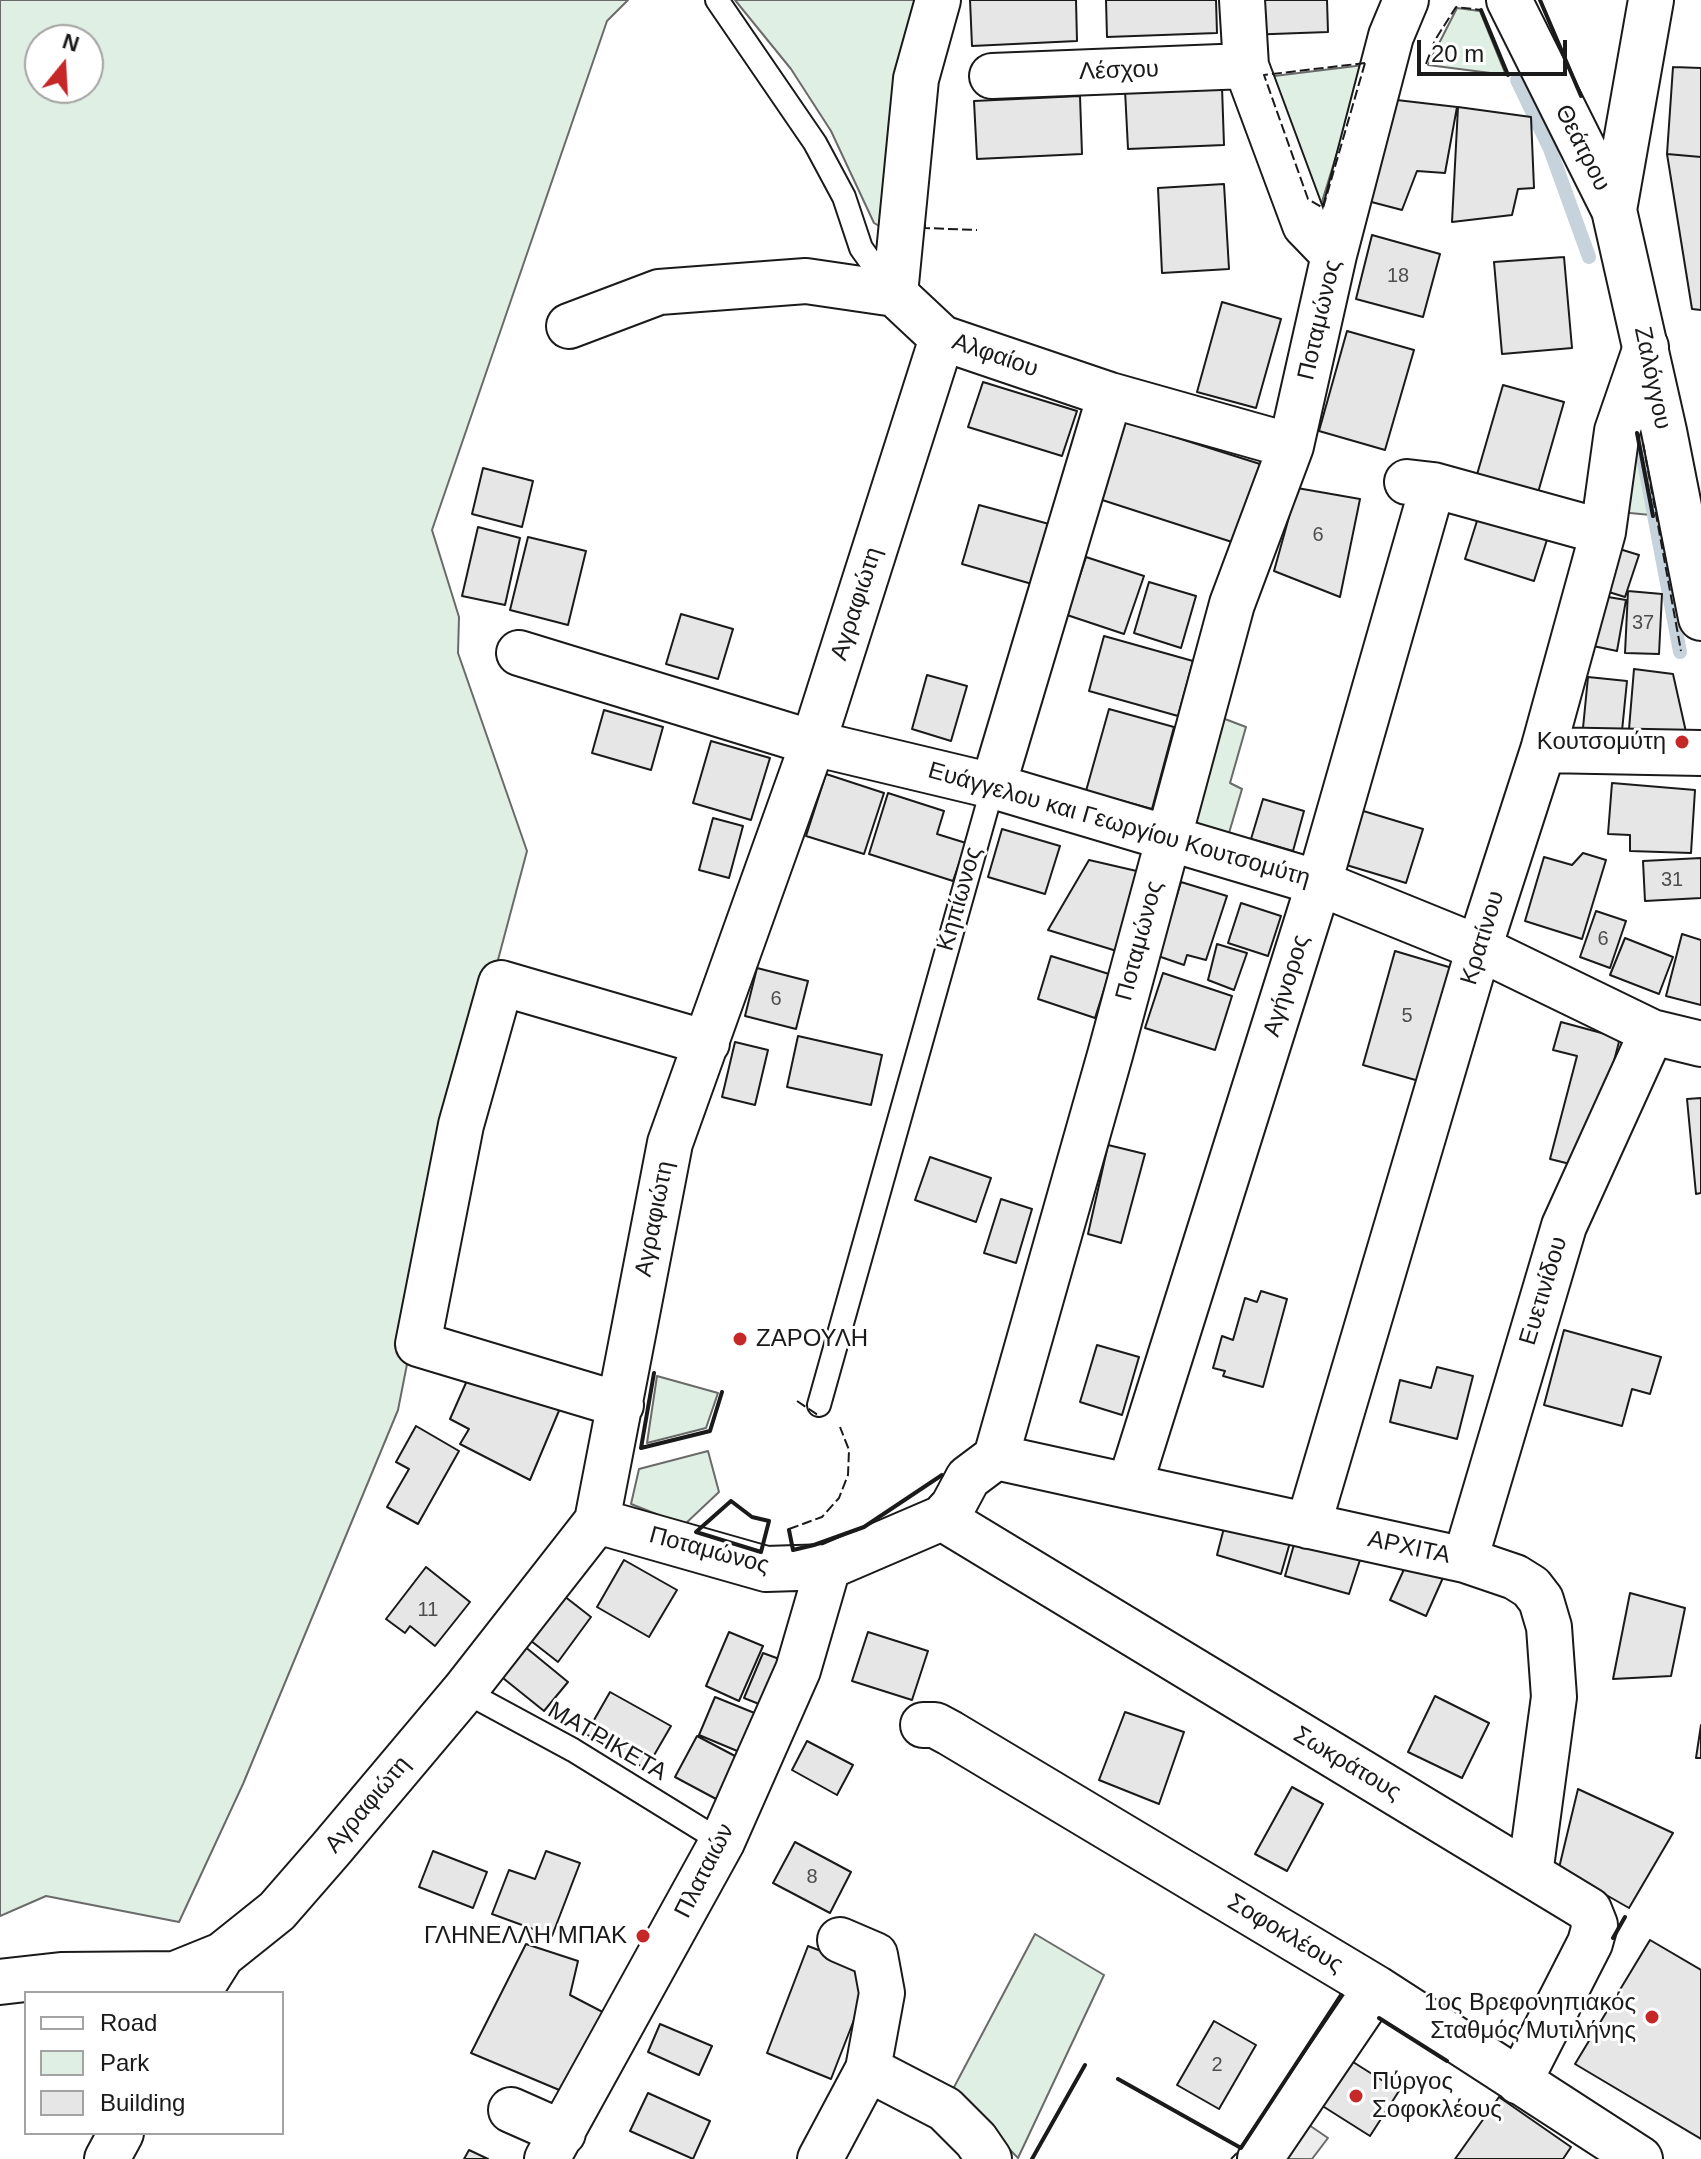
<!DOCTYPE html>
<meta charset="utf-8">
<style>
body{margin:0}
#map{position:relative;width:1701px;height:2159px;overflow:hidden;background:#fff;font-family:Arial,sans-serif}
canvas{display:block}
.legend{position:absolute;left:24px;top:1991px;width:260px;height:144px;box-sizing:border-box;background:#fff;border:2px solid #a3a3a3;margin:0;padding:10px 14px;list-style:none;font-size:24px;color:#1a1a1a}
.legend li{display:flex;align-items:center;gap:16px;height:40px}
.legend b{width:40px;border:2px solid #a3a3a3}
.north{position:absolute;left:24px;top:24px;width:80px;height:80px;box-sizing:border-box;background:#fff;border:2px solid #a3a3a3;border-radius:50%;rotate:18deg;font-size:22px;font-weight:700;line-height:32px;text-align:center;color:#1a1a1a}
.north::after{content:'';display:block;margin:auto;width:28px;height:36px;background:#c62828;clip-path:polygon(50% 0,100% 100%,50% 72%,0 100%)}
.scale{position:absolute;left:1417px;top:40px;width:150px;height:36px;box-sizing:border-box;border:4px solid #1a1a1a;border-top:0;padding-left:10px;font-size:24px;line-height:28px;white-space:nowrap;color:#1a1a1a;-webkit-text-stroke:6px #fff;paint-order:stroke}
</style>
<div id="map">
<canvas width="1701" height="2159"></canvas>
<ul class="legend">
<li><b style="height:10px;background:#fff"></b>Road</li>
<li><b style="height:22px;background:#e0efe3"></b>Park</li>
<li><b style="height:22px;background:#e6e6e6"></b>Building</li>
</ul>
<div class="north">N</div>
<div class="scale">20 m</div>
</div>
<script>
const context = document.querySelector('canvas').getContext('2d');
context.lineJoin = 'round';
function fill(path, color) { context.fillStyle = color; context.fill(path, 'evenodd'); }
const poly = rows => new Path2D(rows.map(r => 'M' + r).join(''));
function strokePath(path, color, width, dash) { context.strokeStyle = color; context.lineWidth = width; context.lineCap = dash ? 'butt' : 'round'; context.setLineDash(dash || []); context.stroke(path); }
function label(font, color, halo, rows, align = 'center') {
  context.font = font + ' Arial,sans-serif'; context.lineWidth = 6; context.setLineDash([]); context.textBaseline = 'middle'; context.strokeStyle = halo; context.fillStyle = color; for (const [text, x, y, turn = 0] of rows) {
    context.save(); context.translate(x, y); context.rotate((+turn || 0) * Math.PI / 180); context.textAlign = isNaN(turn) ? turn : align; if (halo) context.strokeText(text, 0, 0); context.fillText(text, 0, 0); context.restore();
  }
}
const green = poly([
 [0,0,628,0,607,21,432,530,459,617,458,653,527,851,454,1125,398,1410,243,1784,179,1922,46,1896,0,1916,0,0],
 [40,40,88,40,88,88,40,88,40,40],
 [735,0,926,0,881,227,874,223,831,131,791,69,735,0],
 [1457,8,1480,11,1506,75,1428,65,1457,8],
 [1364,65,1321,205,1311,199,1266,77,1364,65],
 [1631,446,1637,446,1651,515,1619,512,1631,446],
 [1217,716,1246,727,1230,783,1242,789,1229,833,1187,821,1217,716],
 [657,1376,718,1393,706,1428,647,1443,657,1376],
 [708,1451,719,1492,684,1525,631,1504,639,1469,708,1451],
 [1035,1934,1104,1975,1018,2158,952,2091,1035,1934]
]);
const parking = poly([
 [1309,2125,1328,2138,1312,2159,1285,2159,1309,2125]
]);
const stream = poly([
 [1517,80,1550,149,1589,257],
 [1636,420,1680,652]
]);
const building = poly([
 [970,0,1076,0,1077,41,972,46,970,0],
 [1106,0,1216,0,1217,33,1107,37,1106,0],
 [1244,0,1327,0,1328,32,1245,35,1244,0],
 [1673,67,1701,68,1701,157,1667,154,1673,67],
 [1222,87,1224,145,1128,149,1125,90,1222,87],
 [1080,96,1082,154,977,159,974,101,1080,96],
 [1388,99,1457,107,1445,173,1417,171,1402,210,1360,199,1388,99],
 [1458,107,1531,117,1534,188,1518,189,1512,215,1452,222,1458,107],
 [1667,154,1701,157,1701,310,1692,309,1667,154],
 [1224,184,1229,269,1162,273,1158,188,1224,184],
 [1372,235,1440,254,1423,317,1356,299,1372,235],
 [1564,257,1572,348,1502,354,1494,262,1564,257],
 [1222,302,1281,319,1256,408,1197,392,1222,302],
 [1347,331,1414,350,1385,450,1319,431,1347,331],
 [983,382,1077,411,1062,456,968,427,983,382],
 [1503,385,1564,402,1537,496,1476,478,1503,385],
 [1121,420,1260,464,1235,543,1096,498,1121,420],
 [483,468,533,481,522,527,472,514,483,468],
 [1297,488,1360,499,1340,597,1274,571,1297,488],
 [979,505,1049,524,1032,584,962,564,979,505],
 [1482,505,1551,527,1534,581,1465,559,1482,505],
 [478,527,520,538,505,605,462,596,478,527],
 [528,537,586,551,568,625,510,610,528,537],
 [1613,547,1639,555,1625,597,1599,589,1613,547],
 [1086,557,1144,576,1124,634,1067,615,1086,557],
 [1149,582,1196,596,1181,648,1134,633,1149,582],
 [1628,591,1662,594,1659,654,1625,653,1628,591],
 [1602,596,1626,600,1617,651,1593,646,1602,596],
 [681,614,733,629,718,679,666,664,681,614],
 [1104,636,1193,661,1178,716,1089,691,1104,636],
 [1634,669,1673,674,1686,732,1629,729,1634,669],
 [927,675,967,686,951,741,912,729,927,675],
 [1588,677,1627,681,1622,731,1583,728,1588,677],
 [1109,709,1174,727,1152,809,1086,791,1109,709],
 [604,710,663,727,651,770,592,753,604,710],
 [711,741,770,758,751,820,693,803,711,741],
 [826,774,884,793,864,854,806,836,826,774],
 [1612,783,1695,790,1691,853,1630,851,1630,835,1608,834,1612,783],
 [888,793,944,811,937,834,966,843,953,881,869,854,888,793],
 [1263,799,1304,811,1293,851,1251,839,1263,799],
 [1360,810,1423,829,1406,883,1343,864,1360,810],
 [713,818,743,826,729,878,699,870,713,818],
 [1002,829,1060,846,1045,894,988,877,1002,829],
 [1583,853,1606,860,1582,939,1525,921,1544,857,1572,865,1583,853],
 [1701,858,1701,898,1645,901,1643,861,1701,858],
 [1089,860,1141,872,1120,952,1048,930,1089,860],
 [1181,882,1227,896,1206,960,1187,955,1184,965,1158,956,1181,882],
 [1241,903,1281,916,1268,956,1228,943,1241,903],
 [1596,911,1626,921,1610,968,1580,957,1596,911],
 [1682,934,1701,940,1701,1005,1666,996,1682,934],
 [1625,938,1673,957,1659,994,1610,975,1625,938],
 [1217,944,1247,953,1234,990,1208,980,1217,944],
 [1395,951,1452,968,1419,1081,1363,1065,1395,951],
 [1051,956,1109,974,1095,1018,1038,999,1051,956],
 [757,968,808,981,796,1029,745,1016,757,968],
 [1163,973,1232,996,1215,1050,1145,1028,1163,973],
 [1561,1022,1620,1038,1586,1168,1550,1159,1577,1056,1553,1050,1561,1022],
 [798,1036,882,1055,871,1105,787,1087,798,1036],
 [735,1042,768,1050,755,1105,722,1097,735,1042],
 [1701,1098,1701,1193,1696,1194,1687,1099,1701,1098],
 [1108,1145,1145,1154,1121,1243,1088,1234,1108,1145],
 [930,1157,991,1178,976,1222,915,1200,930,1157],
 [1001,1199,1032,1209,1016,1263,984,1253,1001,1199],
 [1261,1291,1287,1299,1263,1387,1223,1376,1225,1371,1213,1368,1222,1336,1233,1340,1245,1298,1257,1302,1261,1291],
 [1564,1330,1661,1357,1650,1394,1632,1389,1622,1426,1544,1405,1564,1330],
 [1097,1345,1139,1357,1122,1415,1080,1402,1097,1345],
 [1437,1367,1473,1376,1457,1439,1390,1422,1400,1380,1431,1388,1437,1367],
 [469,1376,566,1394,530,1480,460,1444,469,1429,450,1419,469,1376],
 [416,1426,459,1451,418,1524,387,1507,409,1469,396,1462,416,1426],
 [1226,1520,1291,1539,1281,1574,1217,1555,1226,1520],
 [1295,1541,1360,1560,1349,1594,1285,1576,1295,1541],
 [1411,1554,1446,1571,1426,1616,1390,1600,1411,1554],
 [624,1560,677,1590,649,1637,597,1607,624,1560],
 [426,1567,470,1602,435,1646,410,1626,405,1633,386,1619,426,1567],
 [559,1592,591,1617,558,1662,526,1637,559,1592],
 [1630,1593,1685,1608,1671,1676,1613,1679,1630,1593],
 [729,1632,763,1646,739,1701,706,1686,729,1632],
 [868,1632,928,1651,912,1700,852,1681,868,1632],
 [518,1641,568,1682,544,1711,493,1670,518,1641],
 [763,1653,782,1660,764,1706,744,1698,763,1653],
 [610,1692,671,1726,646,1769,586,1734,610,1692],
 [1435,1696,1489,1723,1462,1778,1408,1752,1435,1696],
 [715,1697,757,1714,742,1753,699,1735,715,1697],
 [1125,1712,1184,1732,1159,1804,1099,1780,1125,1712],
 [1701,1725,1701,1758,1696,1758,1701,1725],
 [697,1736,754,1766,731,1807,675,1777,697,1736],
 [807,1741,853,1765,837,1795,792,1770,807,1741],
 [1292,1787,1323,1804,1287,1871,1255,1854,1292,1787],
 [1578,1789,1673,1833,1629,1908,1559,1868,1578,1789],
 [795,1842,851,1872,830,1913,773,1883,795,1842],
 [433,1851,487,1872,473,1908,419,1887,433,1851],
 [546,1851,580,1863,552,1936,492,1914,509,1870,535,1879,546,1851],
 [1650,1940,1701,1970,1701,2139,1575,2064,1650,1940],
 [526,1944,578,1961,570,1995,620,2021,576,2097,471,2053,526,1944],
 [808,1946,873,1971,831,2079,767,2053,808,1946],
 [1214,2021,1256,2045,1219,2109,1177,2085,1214,2021],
 [660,2024,712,2046,699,2075,648,2052,660,2024],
 [1342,2055,1399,2091,1370,2136,1313,2100,1342,2055],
 [648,2093,710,2121,693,2159,630,2131,648,2093],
 [1499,2097,1571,2147,1563,2159,1455,2159,1499,2097],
 [469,2150,488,2159,464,2159,469,2150]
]);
const lane = poly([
 [717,0,815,143,844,197,861,248,891,290],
 [819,1405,993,786],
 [464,1691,573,1750,722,1842]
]);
const street = poly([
 [1242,0,1246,66,1305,225,1334,255],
 [992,76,1246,66],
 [895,294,916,79,938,0],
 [569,326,659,292,806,281,895,294,942,338,1110,395,1291,446],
 [1407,482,1433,485,1603,532],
 [519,653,813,743,993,786,1319,883,1479,948,1652,1032,1701,1044],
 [1543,750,1701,753],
 [993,786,1110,395],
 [621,1405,418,1344,461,1125,501,983,707,1043],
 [996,1457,1465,1560,1515,1577,1531,1587,1541,1600,1549,1627,1554,1697,1530,1874],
 [1130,1484,1319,883,1433,485],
 [942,1518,1589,1910,1595,1925,1590,1943,1519,2082],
 [597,1521,766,1569,828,1567,942,1518,953,1506,968,1478,996,1457,1110,1055,1232,604,1291,446,1334,255,1391,36,1406,0],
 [1308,1526,1479,948,1543,750,1603,532,1617,431,1646,347],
 [1465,1560,1564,1226,1652,1032],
 [923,1725,935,1725,950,1733,1376,1988,1640,2159],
 [0,1982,61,1975,175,1974,222,1955],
 [198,1993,222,1955,277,1911,331,1849,464,1691,597,1521,670,1143,813,743,942,338],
 [868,2069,945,2109,976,2140,989,2159],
 [511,2110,563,2133],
 [107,2159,121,2133],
 [547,2159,722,1842,798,1670,828,1567],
 [820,2159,868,2069,882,1993,875,1955,840,1940],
 [1260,2159,1376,1988]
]);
const secondary = poly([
 [1509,0,1614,210],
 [1651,0,1614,210,1664,431,1701,618]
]);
const fence = poly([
 [1365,63,1323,208,1308,199,1264,75,1365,63],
 [1426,64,1435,40,1456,7,1481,10],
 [925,223,925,228,977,230],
 [1643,443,1681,651],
 [797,1401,821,1417],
 [789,1529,822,1517,839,1498,848,1475,849,1450,840,1427],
 [1231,2159,1237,2153]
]);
const wall = poly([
 [1540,0,1581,96],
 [1481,10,1508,75],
 [1637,433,1653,516],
 [654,1373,641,1448,710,1431,722,1392],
 [731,1501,752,1517,769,1521,761,1552,696,1532,731,1501],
 [789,1530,793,1550,814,1545,864,1527,942,1475],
 [1613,1938,1625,1917],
 [1379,2018,1447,2061],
 [1118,2079,1241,2148,1341,1995],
 [1032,2159,1085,2065]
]);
const markers = [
 [1682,742,8,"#c62828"],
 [740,1339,8,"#c62828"],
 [643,1936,8,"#c62828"],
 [1652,2017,8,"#c62828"],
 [1356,2096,8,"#c62828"]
];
const numberNames = [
 ["18",1398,276],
 ["6",1318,535],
 ["37",1643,623],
 ["31",1672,880],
 ["6",1603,939],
 ["6",776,999],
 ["5",1407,1016],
 ["11",428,1610],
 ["8",812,1877],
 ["2",1217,2065]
];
const streetNames = [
 ["Λέσχου",1119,71,-2],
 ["Θεάτρου",1582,148,63],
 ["Ποταμώνος",1320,320,-77],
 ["Αλφαίου",995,356,19],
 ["Ζαλόγγου",1652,378,78],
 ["Αγραφιώτη",857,604,-72],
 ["Ευάγγελου και Γεωργίου Κουτσομύτη",1119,825,16],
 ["Κηπίωνος",960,899,-74],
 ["Κρατίνου",1483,938,-73],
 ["Ποταμώνος",1140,941,-75],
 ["Αγήνορος",1287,986,-73],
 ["Αγραφιώτη",655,1219,-79],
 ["Ευετινίδου",1544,1291,-73],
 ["ΑΡΧΙΤΑ",1409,1548,12],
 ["Ποταμώνος",709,1551,15],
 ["ΜΑΤΡΙΚΕΤΑ",607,1742,30],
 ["Σωκράτους",1347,1764,31],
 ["Αγραφιώτη",368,1805,-50],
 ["Πλαταιών",705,1871,-63],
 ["Σοφοκλέους",1285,1934,31]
];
const poiNames = [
 ["Κουτσομύτη",1666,742],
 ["ΖΑΡΟΥΛΗ",756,1339,"left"],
 ["ΓΛΗΝΕΛΛΗ ΜΠΑΚ",627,1936],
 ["1ος Βρεφονηπιακός",1636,2003],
 ["Σταθμός Μυτιλήνης",1636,2031],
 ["Πύργος",1372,2082,"left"],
 ["Σοφοκλέους",1372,2110,"left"]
];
fill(green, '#e0efe3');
strokePath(green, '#6a6a6a', 2);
fill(parking, '#ededed');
strokePath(parking, '#6a6a6a', 2);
strokePath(stream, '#c6d2dc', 14);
fill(building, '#e6e6e6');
strokePath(building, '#1a1a1a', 2);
strokePath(lane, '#1a1a1a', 26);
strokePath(street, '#1a1a1a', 48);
strokePath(secondary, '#1a1a1a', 48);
strokePath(lane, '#fff', 22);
strokePath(street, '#fff', 44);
strokePath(secondary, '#fff', 44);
strokePath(fence, '#1a1a1a', 2, [10, 4]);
strokePath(wall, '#1a1a1a', 4);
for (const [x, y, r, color] of markers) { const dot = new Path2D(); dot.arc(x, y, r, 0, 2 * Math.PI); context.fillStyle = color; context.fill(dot); strokePath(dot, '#fff', 3); }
label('20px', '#4d4d4d', null, numberNames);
label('24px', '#1a1a1a', '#fff', streetNames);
label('24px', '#1a1a1a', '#fff', poiNames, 'right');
</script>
